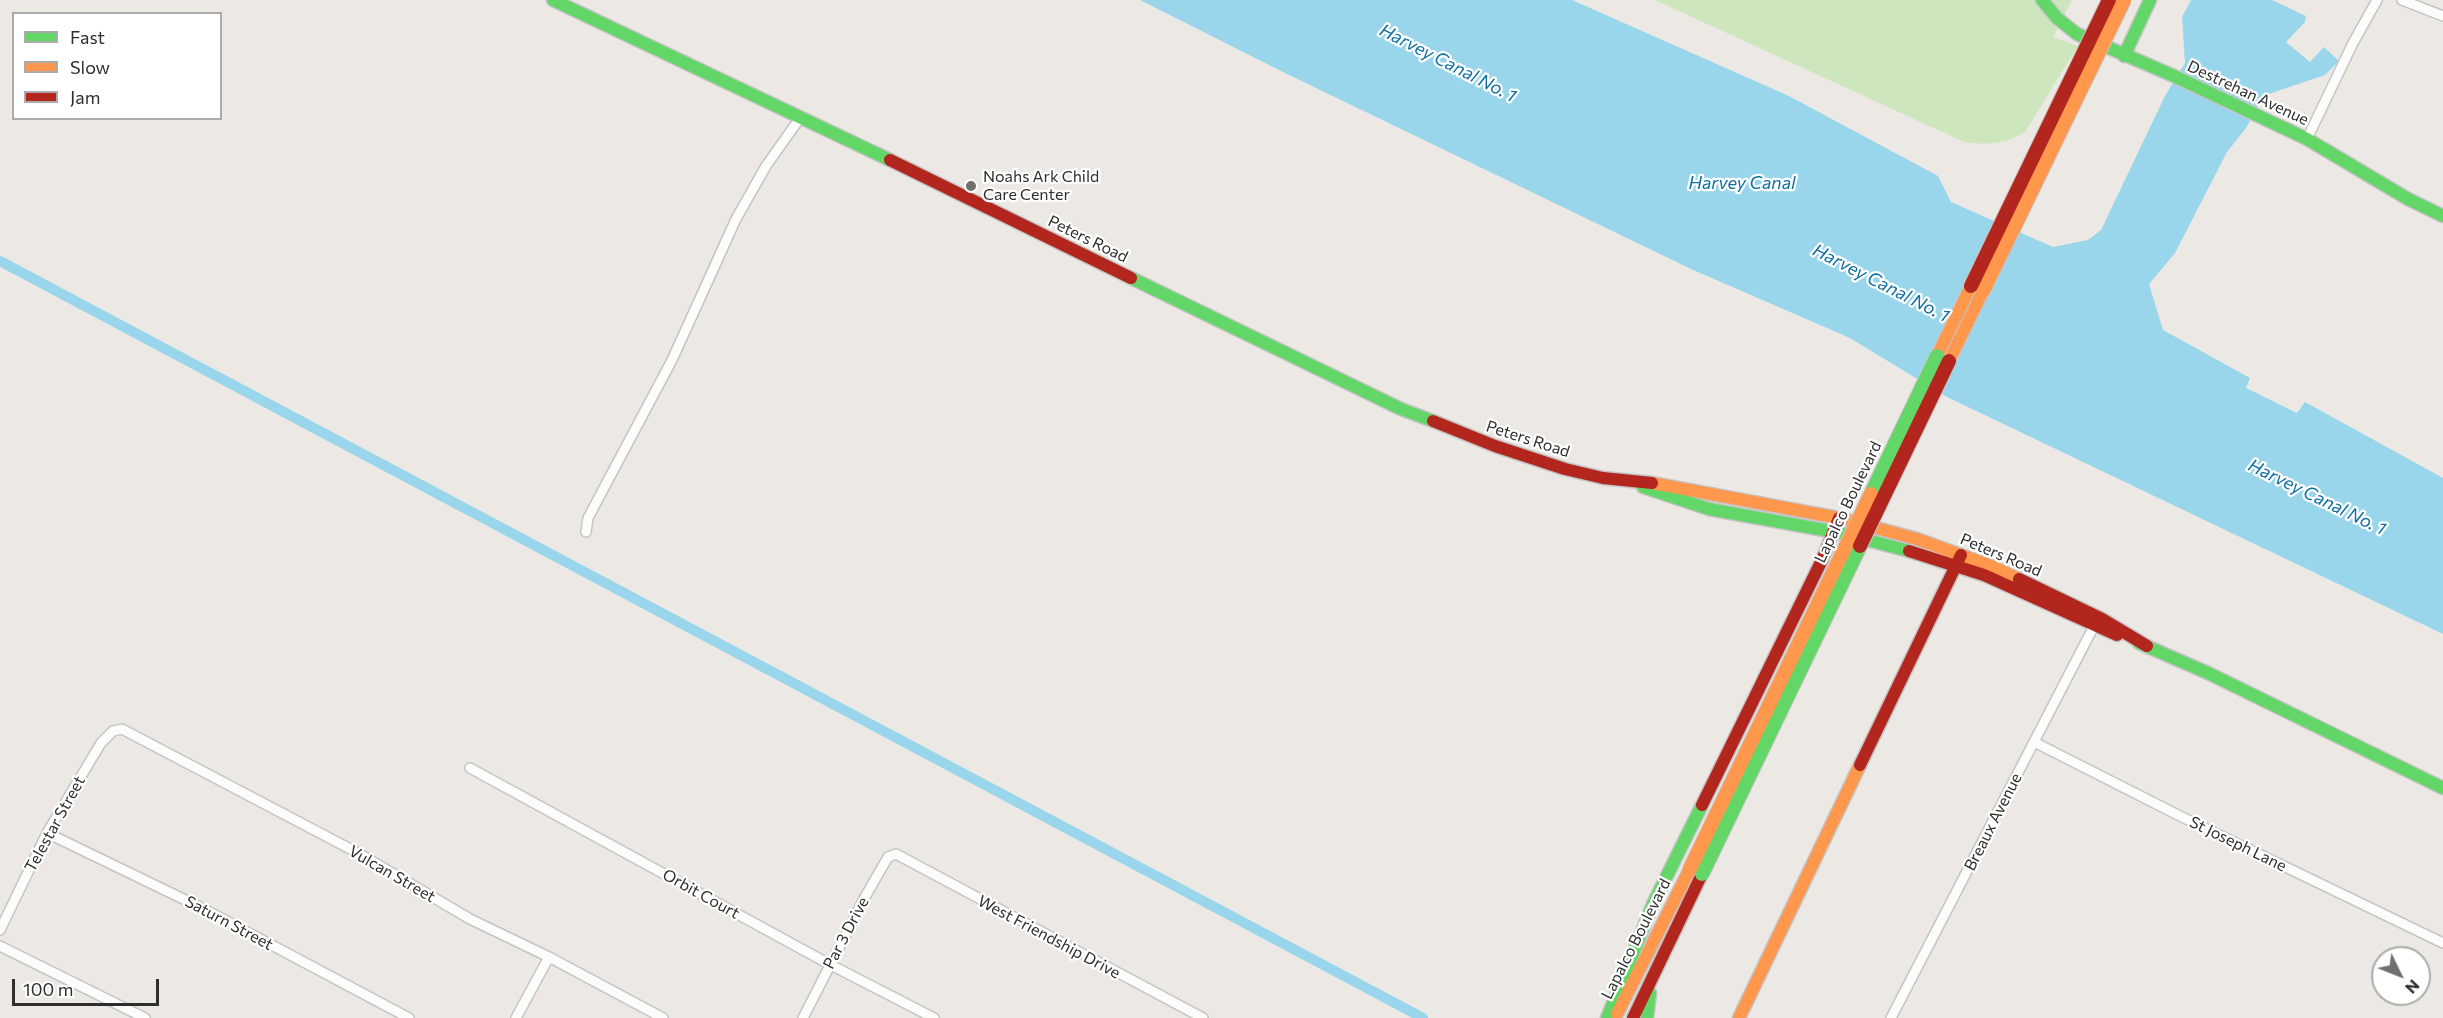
<!DOCTYPE html>
<style>
body{margin:0}
#map{position:relative;width:2443px;height:1018px;overflow:hidden;background:#ece8e4;font-family:Commissioner,sans-serif}
canvas{display:block}
.legend{position:absolute;left:12px;top:12px;width:210px;height:108px;box-sizing:border-box;background:#fff;border:2px solid #ababab;margin:0;padding:8px 10px;list-style:none;font-size:18px;color:#2e2e2e}
.legend li{display:flex;align-items:center;gap:12px;height:30px}
.legend b{width:30px;border:2px solid #ababab}
.north{position:absolute;left:2371px;top:946px;width:60px;height:60px;box-sizing:border-box;background:#fff;border:2px solid #ababab;border-radius:50%;rotate:133deg;font-size:16px;font-weight:700;line-height:24px;text-align:center;color:#2e2e2e}
.north::after{content:'';display:block;margin:auto;width:21px;height:27px;background:#706f6e;clip-path:polygon(50% 0,100% 100%,50% 72%,0 100%)}
.scale{position:absolute;left:12px;top:979px;width:147px;height:27px;box-sizing:border-box;border:3px solid #2e2e2e;border-top:0;padding-left:8px;font-size:18px;line-height:21px;white-space:nowrap;color:#2e2e2e;-webkit-text-stroke:4px #fff;paint-order:stroke}
</style>
<div id="map">
<canvas width="2443" height="1018"></canvas>
<ul class="legend">
<li><b style="height:8px;background:#63d668"></b>Fast</li>
<li><b style="height:8px;background:#ff974d"></b>Slow</li>
<li><b style="height:8px;background:#b3261e"></b>Jam</li>
</ul>
<div class="north">N</div>
<div class="scale">100 m</div>
</div>
<script>
const context = document.querySelector('canvas').getContext('2d');
context.lineJoin = 'round';
function fill(path, color) { context.fillStyle = color; context.fill(path, 'evenodd'); }
const poly = rows => new Path2D(rows.map(r => 'M' + r).join(''));
function strokePath(path, color, width, dash) { context.strokeStyle = color; context.lineWidth = width; context.lineCap = dash ? 'butt' : 'round'; context.setLineDash(dash || []); context.stroke(path); }
function label(font, color, halo, rows, align = 'center') {
  context.font = font + ' Commissioner,sans-serif'; context.lineWidth = 4.5; context.setLineDash([]); context.textBaseline = 'middle'; context.strokeStyle = halo; context.fillStyle = color; for (const [text, x, y, turn = 0] of rows) {
    context.save(); context.translate(x, y); context.rotate((+turn || 0) * Math.PI / 180); context.textAlign = isNaN(turn) ? turn : align; if (halo) context.strokeText(text, 0, 0); context.fillText(text, 0, 0); context.restore();
  }
}
const green = poly([
 [1655,0,2072,0,2053,37,2078,46,2025,132,2007,141,1984,144,1964,142]
]);
const water = poly([
 [1140,0,1572,0,1789,96,1938,176,1951,202,2053,247,2088,240,2101,230,2165,96,2185,63,2182,17,2191,0,2272,0,2306,16,2305,22,2286,42,2310,62,2324,47,2339,61,2325,75,2263,96,2246,128,2227,152,2175,253,2149,284,2163,330,2250,378,2246,388,2297,413,2305,402,2443,478,2443,634,1947,397,1850,338,1691,269,1283,72]
]);
const canal = poly([
 [0,261,1423,1018]
]);
const street = poly([
 [2402,0,2443,16],
 [2307,139,2353,43,2377,0],
 [586,532,588,518,672,360,736,219,766,166,800,118],
 [2034,742,2182,817,2443,943],
 [470,768,829,964,934,1018],
 [47,833,202,908,409,1018],
 [0,930,47,833,101,743,113,731,122,729,358,853,470,919,549,957,663,1018],
 [0,946,145,1018],
 [516,1018,549,957],
 [803,1018,865,897,888,857,896,854,1203,1018],
 [1891,1018,2094,626]
]);
const fast = poly([
 [553,0,890,160],
 [2042,0,2057,18,2077,34,2174,76,2307,139,2408,199,2443,216],
 [2124,56,2150,0],
 [1131,278,1401,409,1433,421],
 [1643,487,1709,509,1841,533,1909,551],
 [2139,643,2208,673,2443,788],
 [1607,1018,1653,904,1702,805],
 [1647,1018,1650,993]
]);
const slow = poly([
 [1937,356,1971,286],
 [1949,361,1983,291],
 [1652,483,1839,518,1917,539,1991,566,2019,579],
 [1617,1014,1690,869],
 [1739,1018,1860,765]
]);
const jam = poly([
 [890,160,1131,278],
 [1433,421,1495,446,1565,469,1603,478,1652,483],
 [1909,551,1984,575,2117,635],
 [2019,579,2102,619,2147,646],
 [1860,765,1961,555],
 [1702,805,1822,560,1839,518],
 [1633,1018,1702,874]
]);
const fastBridge = poly([
 [1871,494,1937,356],
 [1702,874,1860,546]
]);
const slowBridge = poly([
 [1983,291,2124,0],
 [1690,869,1871,494]
]);
const jamBridge = poly([
 [1971,286,2109,0],
 [1860,546,1949,361]
]);
const markers = [
 [971,186,6,"#706f6e"]
];
const streetNames = [
 ["Destrehan Avenue",2248,93,25],
 ["Peters Road",1088,239,26],
 ["Peters Road",1528,439,18],
 ["Lapalco Boulevard",1848,502,-64],
 ["Peters Road",2001,555,23],
 ["Breaux Avenue",1993,822,-63],
 ["Telestar Street",55,824,-61],
 ["St Joseph Lane",2238,844,26],
 ["Vulcan Street",392,874,30],
 ["Orbit Court",701,894,29],
 ["Saturn Street",229,923,28],
 ["Par 3 Drive",846,933,-62],
 ["West Friendship Drive",1049,937,28],
 ["Lapalco Boulevard",1636,939,-63]
];
const poiNames = [
 ["Noahs Ark Child",983,177],
 ["Care Center",983,195]
];
const waterNames = [
 ["Harvey Canal No. 1",1448,63,27],
 ["Harvey Canal",1742,183],
 ["Harvey Canal No. 1",1881,283,27],
 ["Harvey Canal No. 1",2317,497,26]
];
fill(green, '#cee6be');
fill(water, '#99d6ec');
strokePath(canal, '#99d6ec', 10);
strokePath(street, '#c5c4c5', 12);
strokePath(fast, '#c5c4c5', 15);
strokePath(slow, '#c5c4c5', 15);
strokePath(jam, '#c5c4c5', 15);
strokePath(street, '#fcfcfb', 9);
strokePath(fast, '#63d668', 12);
strokePath(slow, '#ff974d', 12);
strokePath(jam, '#b3261e', 12);
strokePath(fastBridge, '#c6c5c4', 16, []);
strokePath(slowBridge, '#c6c5c4', 16, []);
strokePath(jamBridge, '#c6c5c4', 16, []);
strokePath(fastBridge, '#63d668', 14);
strokePath(slowBridge, '#ff974d', 14);
strokePath(jamBridge, '#b3261e', 14);
for (const [x, y, r, color] of markers) { const dot = new Path2D(); dot.arc(x, y, r, 0, 2 * Math.PI); context.fillStyle = color; context.fill(dot); strokePath(dot, '#fff', 2); }
label('16px', '#2e2e2e', '#fff', streetNames);
label('16px', '#2e2e2e', '#fff', poiNames, 'left');
label('italic 18px', '#0d6fa3', '#fff', waterNames);
</script>
